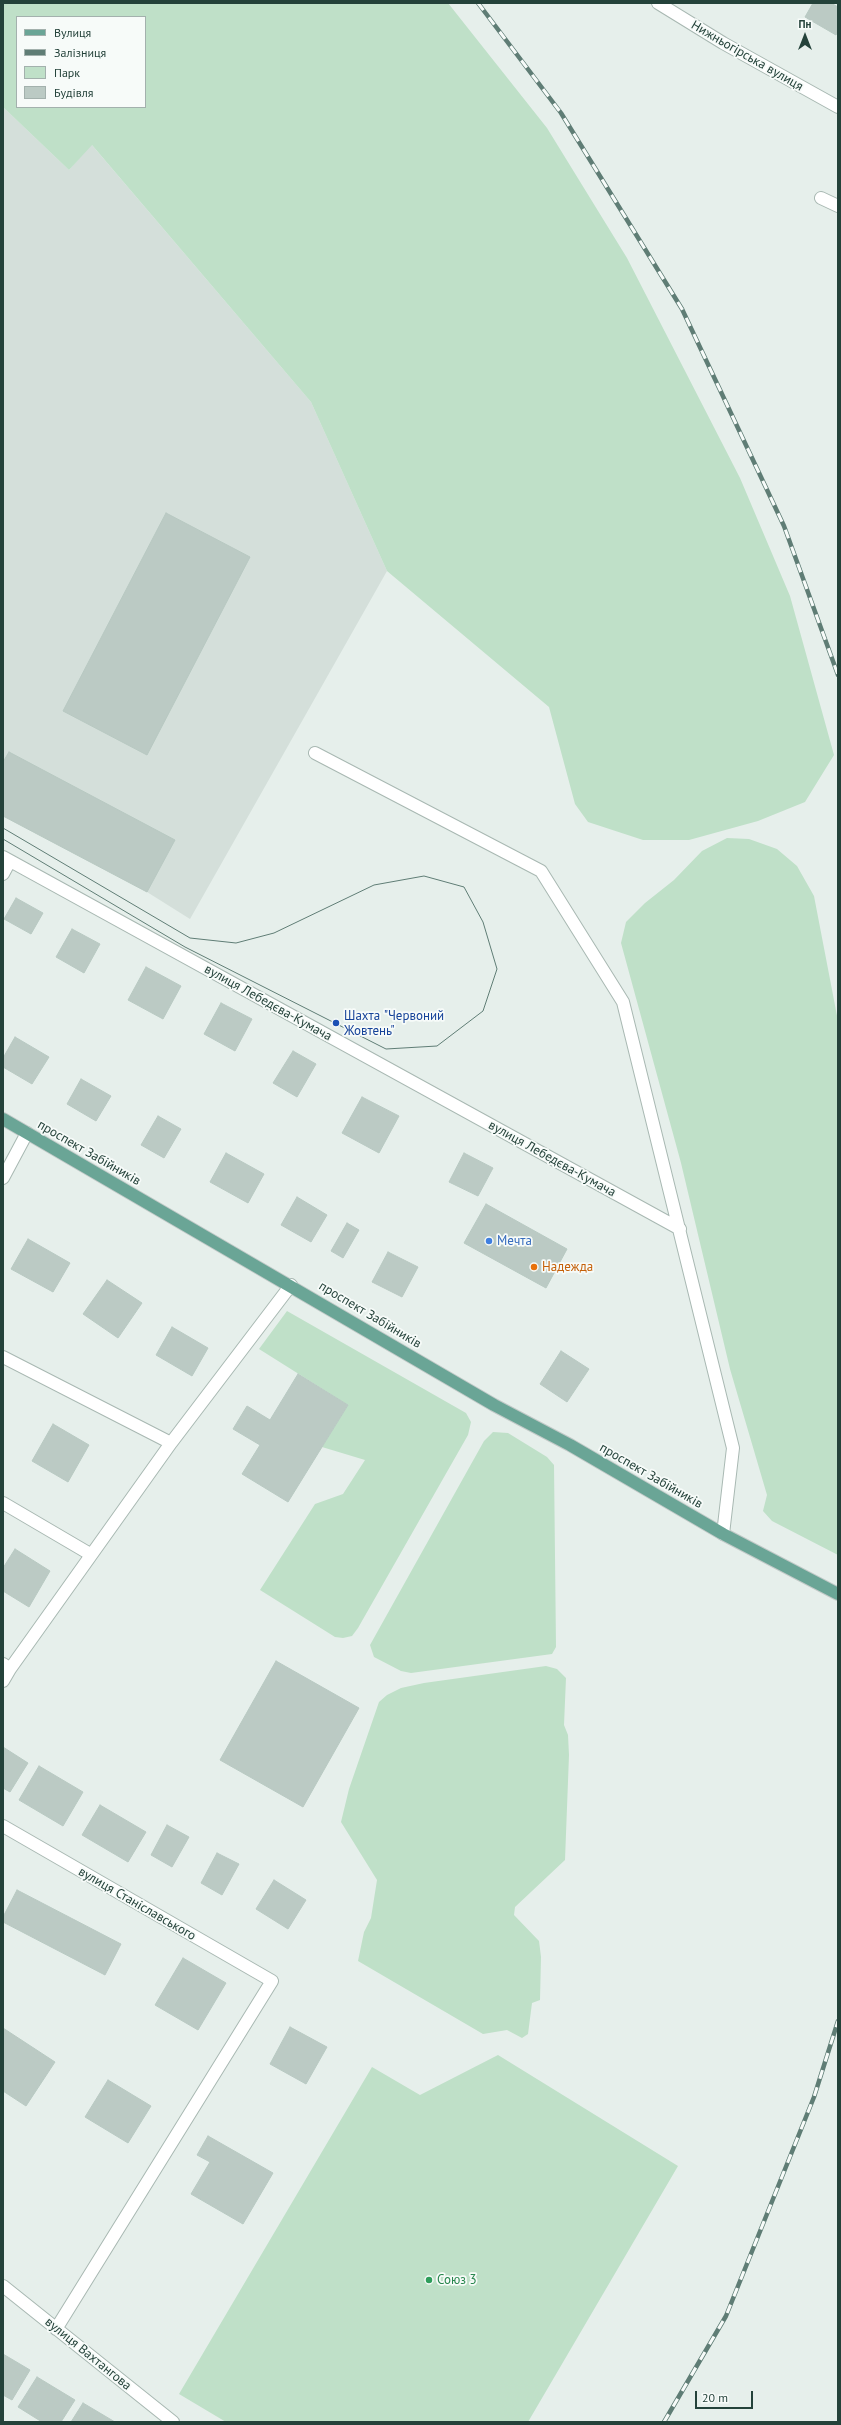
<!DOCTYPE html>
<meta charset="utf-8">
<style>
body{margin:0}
#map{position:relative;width:841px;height:2425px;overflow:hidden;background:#e6efeb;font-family:"PT Sans",sans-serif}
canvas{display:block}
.frame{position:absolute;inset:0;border:4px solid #24423a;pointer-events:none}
.legend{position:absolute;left:16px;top:16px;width:130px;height:92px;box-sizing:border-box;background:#f7fbf9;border:1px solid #a3b1ad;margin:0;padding:5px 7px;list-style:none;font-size:12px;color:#24423a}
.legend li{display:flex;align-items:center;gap:8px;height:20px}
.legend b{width:20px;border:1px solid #a3b1ad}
.north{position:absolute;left:785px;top:16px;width:40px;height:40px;-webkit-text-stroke:3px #f7fbf9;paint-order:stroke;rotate:0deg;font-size:11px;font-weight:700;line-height:16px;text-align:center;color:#24423a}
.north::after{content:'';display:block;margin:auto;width:14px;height:18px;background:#24423a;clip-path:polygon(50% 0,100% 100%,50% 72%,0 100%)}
.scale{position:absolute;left:695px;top:2391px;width:58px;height:18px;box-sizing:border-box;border:2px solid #24423a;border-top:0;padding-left:5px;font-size:12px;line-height:14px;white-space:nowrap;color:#24423a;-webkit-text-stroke:3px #f7fbf9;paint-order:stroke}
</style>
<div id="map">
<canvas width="841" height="2425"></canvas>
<div class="frame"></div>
<ul class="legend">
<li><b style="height:5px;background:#6aa596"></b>Вулиця</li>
<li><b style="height:5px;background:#5f7d75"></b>Залізниця</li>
<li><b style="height:11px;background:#bfe0c8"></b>Парк</li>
<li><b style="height:11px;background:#bbcac4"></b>Будівля</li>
</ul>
<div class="north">Пн</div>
<div class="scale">20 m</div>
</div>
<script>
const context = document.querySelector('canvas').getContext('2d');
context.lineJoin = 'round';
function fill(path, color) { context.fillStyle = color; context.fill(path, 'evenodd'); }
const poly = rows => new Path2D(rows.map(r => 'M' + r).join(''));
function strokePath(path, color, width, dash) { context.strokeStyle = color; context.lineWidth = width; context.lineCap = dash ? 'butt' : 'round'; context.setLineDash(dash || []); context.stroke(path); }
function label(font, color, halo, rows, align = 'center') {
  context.font = font + ' "PT Sans",sans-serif'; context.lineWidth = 3.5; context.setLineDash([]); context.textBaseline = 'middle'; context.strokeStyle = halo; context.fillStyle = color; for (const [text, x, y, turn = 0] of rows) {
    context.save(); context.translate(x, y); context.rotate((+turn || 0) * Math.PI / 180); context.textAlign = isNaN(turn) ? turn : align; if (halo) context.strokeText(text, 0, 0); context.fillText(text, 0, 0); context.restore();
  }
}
const built = poly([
 [3,107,69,170,91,144,311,402,387,571,190,919,147,892,3,816]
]);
const green = poly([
 [3,3,448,3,547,128,627,258,740,478,790,596,834,755,805,802,758,821,689,840,643,840,588,822,575,804,549,707,387,571,311,402,92,145,69,170,3,107],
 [17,17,145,17,145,107,17,107],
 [727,838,749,839,777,849,797,866,814,896,838,1021,838,1555,772,1521,763,1511,767,1495,730,1369,681,1163,621,943,626,922,645,903,674,880,702,851],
 [287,1311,466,1413,471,1422,468,1435,358,1628,352,1636,343,1638,335,1637,260,1590,315,1504,343,1494,365,1460,322,1447,348,1405,259,1349],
 [493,1432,508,1433,547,1457,554,1465,556,1647,552,1654,411,1673,401,1671,374,1657,370,1645,484,1441],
 [546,1666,557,1669,566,1678,564,1725,568,1735,569,1755,565,1860,515,1907,514,1915,539,1941,541,1957,540,2000,532,2003,528,2034,522,2038,507,2030,483,2034,358,1961,364,1932,371,1918,377,1880,341,1822,349,1789,379,1702,387,1695,401,1688,424,1683],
 [498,2055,678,2166,528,2422,226,2422,179,2394,372,2067,420,2095]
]);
const building = poly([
 [813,3,831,3,838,7,838,31,836,35,805,17,813,3],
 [166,513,250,557,147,755,63,711,166,513],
 [9,752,175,840,147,892,3,816,3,762,9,752],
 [16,898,43,913,31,934,4,919,16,898],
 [72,929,100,944,84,973,56,957,72,929],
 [146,967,181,986,163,1019,128,1000,146,967],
 [221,1003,252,1019,235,1051,204,1034,221,1003],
 [15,1037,49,1057,32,1084,3,1067,3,1058,15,1037],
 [293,1051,316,1064,297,1097,273,1083,293,1051],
 [81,1079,111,1096,96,1121,67,1104,81,1079],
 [362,1097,399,1116,379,1153,342,1133,362,1097],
 [158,1116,181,1129,164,1158,141,1145,158,1116],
 [226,1153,264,1174,248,1203,210,1182,226,1153],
 [464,1153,493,1168,478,1196,449,1182,464,1153],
 [297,1197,327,1215,311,1242,281,1225,297,1197],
 [486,1204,567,1249,546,1288,464,1243,486,1204],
 [347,1223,359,1230,343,1258,331,1251,347,1223],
 [28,1239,70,1263,53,1292,11,1269,28,1239],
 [388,1252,418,1267,402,1297,372,1282,388,1252],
 [107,1280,142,1303,118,1338,83,1314,107,1280],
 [172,1327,208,1348,192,1376,156,1355,172,1327],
 [561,1351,589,1369,567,1402,540,1384,561,1351],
 [298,1374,348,1405,288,1502,242,1474,260,1445,233,1429,247,1406,270,1420,298,1374],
 [53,1424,89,1445,68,1482,32,1461,53,1424],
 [15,1549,50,1571,29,1607,3,1591,3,1568,15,1549],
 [276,1661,359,1708,303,1807,220,1760,276,1661],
 [3,1747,28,1763,10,1792,3,1788,3,1747],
 [39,1766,83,1792,63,1826,19,1800,39,1766],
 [100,1805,146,1832,128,1862,82,1835,100,1805],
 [167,1825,189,1837,172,1867,151,1855,167,1825],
 [217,1853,239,1864,222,1895,201,1883,217,1853],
 [274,1880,306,1900,288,1929,256,1909,274,1880],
 [17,1890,121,1944,105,1975,3,1922,3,1917,17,1890],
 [183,1958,226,1983,198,2030,155,2005,183,1958],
 [290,2027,327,2047,306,2084,270,2064,290,2027],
 [3,2028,55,2062,26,2106,3,2091,3,2028],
 [108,2080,151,2106,128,2143,85,2117,108,2080],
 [208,2136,273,2173,243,2224,191,2194,210,2162,197,2155,208,2136],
 [3,2354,30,2370,12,2400,3,2395,3,2354],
 [37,2377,75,2400,61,2422,42,2422,18,2407,37,2377],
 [83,2403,115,2422,71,2422,83,2403]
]);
const minor = poly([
 [658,3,723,43,838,107],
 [821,198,838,206],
 [315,753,541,871,623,1002,733,1448,723,1534],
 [3,857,680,1229],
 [3,874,10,861],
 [3,1178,27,1133],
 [3,1357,171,1443],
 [3,1503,90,1554],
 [3,1664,10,1669,3,1681],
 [10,1669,171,1443,291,1285],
 [3,1826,272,1981,56,2329],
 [3,2286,173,2422]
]);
const major = poly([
 [3,1119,494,1405,570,1445,723,1534,838,1594]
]);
const tram = poly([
 [3,828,190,938,236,943,274,933,374,885,424,876,464,887,483,922,497,969,483,1011,437,1046,386,1049,185,947,3,839]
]);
const rail = poly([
 [478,3,561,113,682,309,784,526,838,675],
 [664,2422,726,2316,814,2097,838,2021]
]);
const markers = [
 [336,1023,4,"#1a4fb4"],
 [489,1241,4,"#3f7fe0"],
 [534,1267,4,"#e8710a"],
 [429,2280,4,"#2e9e5b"]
];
const streetNames = [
 ["Нижньогірська вулиця",747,56,30],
 ["вулиця Лебедєва-Кумача",268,1003,29],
 ["проспект Забійників",89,1153,30],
 ["вулиця Лебедєва-Кумача",552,1159,29],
 ["проспект Забійників",370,1315,31],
 ["проспект Забійників",651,1476,30],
 ["вулиця Станіславського",137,1904,30],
 ["вулиця Вахтангова",88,2354,39]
];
const transitNames = [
 ["Шахта \"Червоний",344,1016],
 ["Жовтень\"",344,1031]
];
const shopNames = [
 ["Мечта",497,1241]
];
const foodNames = [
 ["Надежда",542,1267]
];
const leisureNames = [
 ["Союз 3",437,2280]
];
fill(built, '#d4dfda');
fill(green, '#bfe0c8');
fill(building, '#bbcac4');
strokePath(building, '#b8c9c2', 1);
strokePath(minor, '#a8b8b2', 14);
strokePath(major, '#c2cac8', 14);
strokePath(minor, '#fff', 12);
strokePath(major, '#6aa596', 12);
strokePath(tram, '#5f7d75', 1);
strokePath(rail, '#5f7d75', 4.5);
strokePath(rail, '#f7fbf9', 3, [9]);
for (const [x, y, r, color] of markers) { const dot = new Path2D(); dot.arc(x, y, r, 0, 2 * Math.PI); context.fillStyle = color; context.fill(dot); strokePath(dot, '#f7fbf9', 1.5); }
label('13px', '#24423a', '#f7fbf9', streetNames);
label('13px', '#164399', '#f7fbf9', transitNames, 'left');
label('13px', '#366cbe', '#f7fbf9', shopNames, 'left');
label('13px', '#c56008', '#f7fbf9', foodNames, 'left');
label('13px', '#27864d', '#f7fbf9', leisureNames, 'left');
</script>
